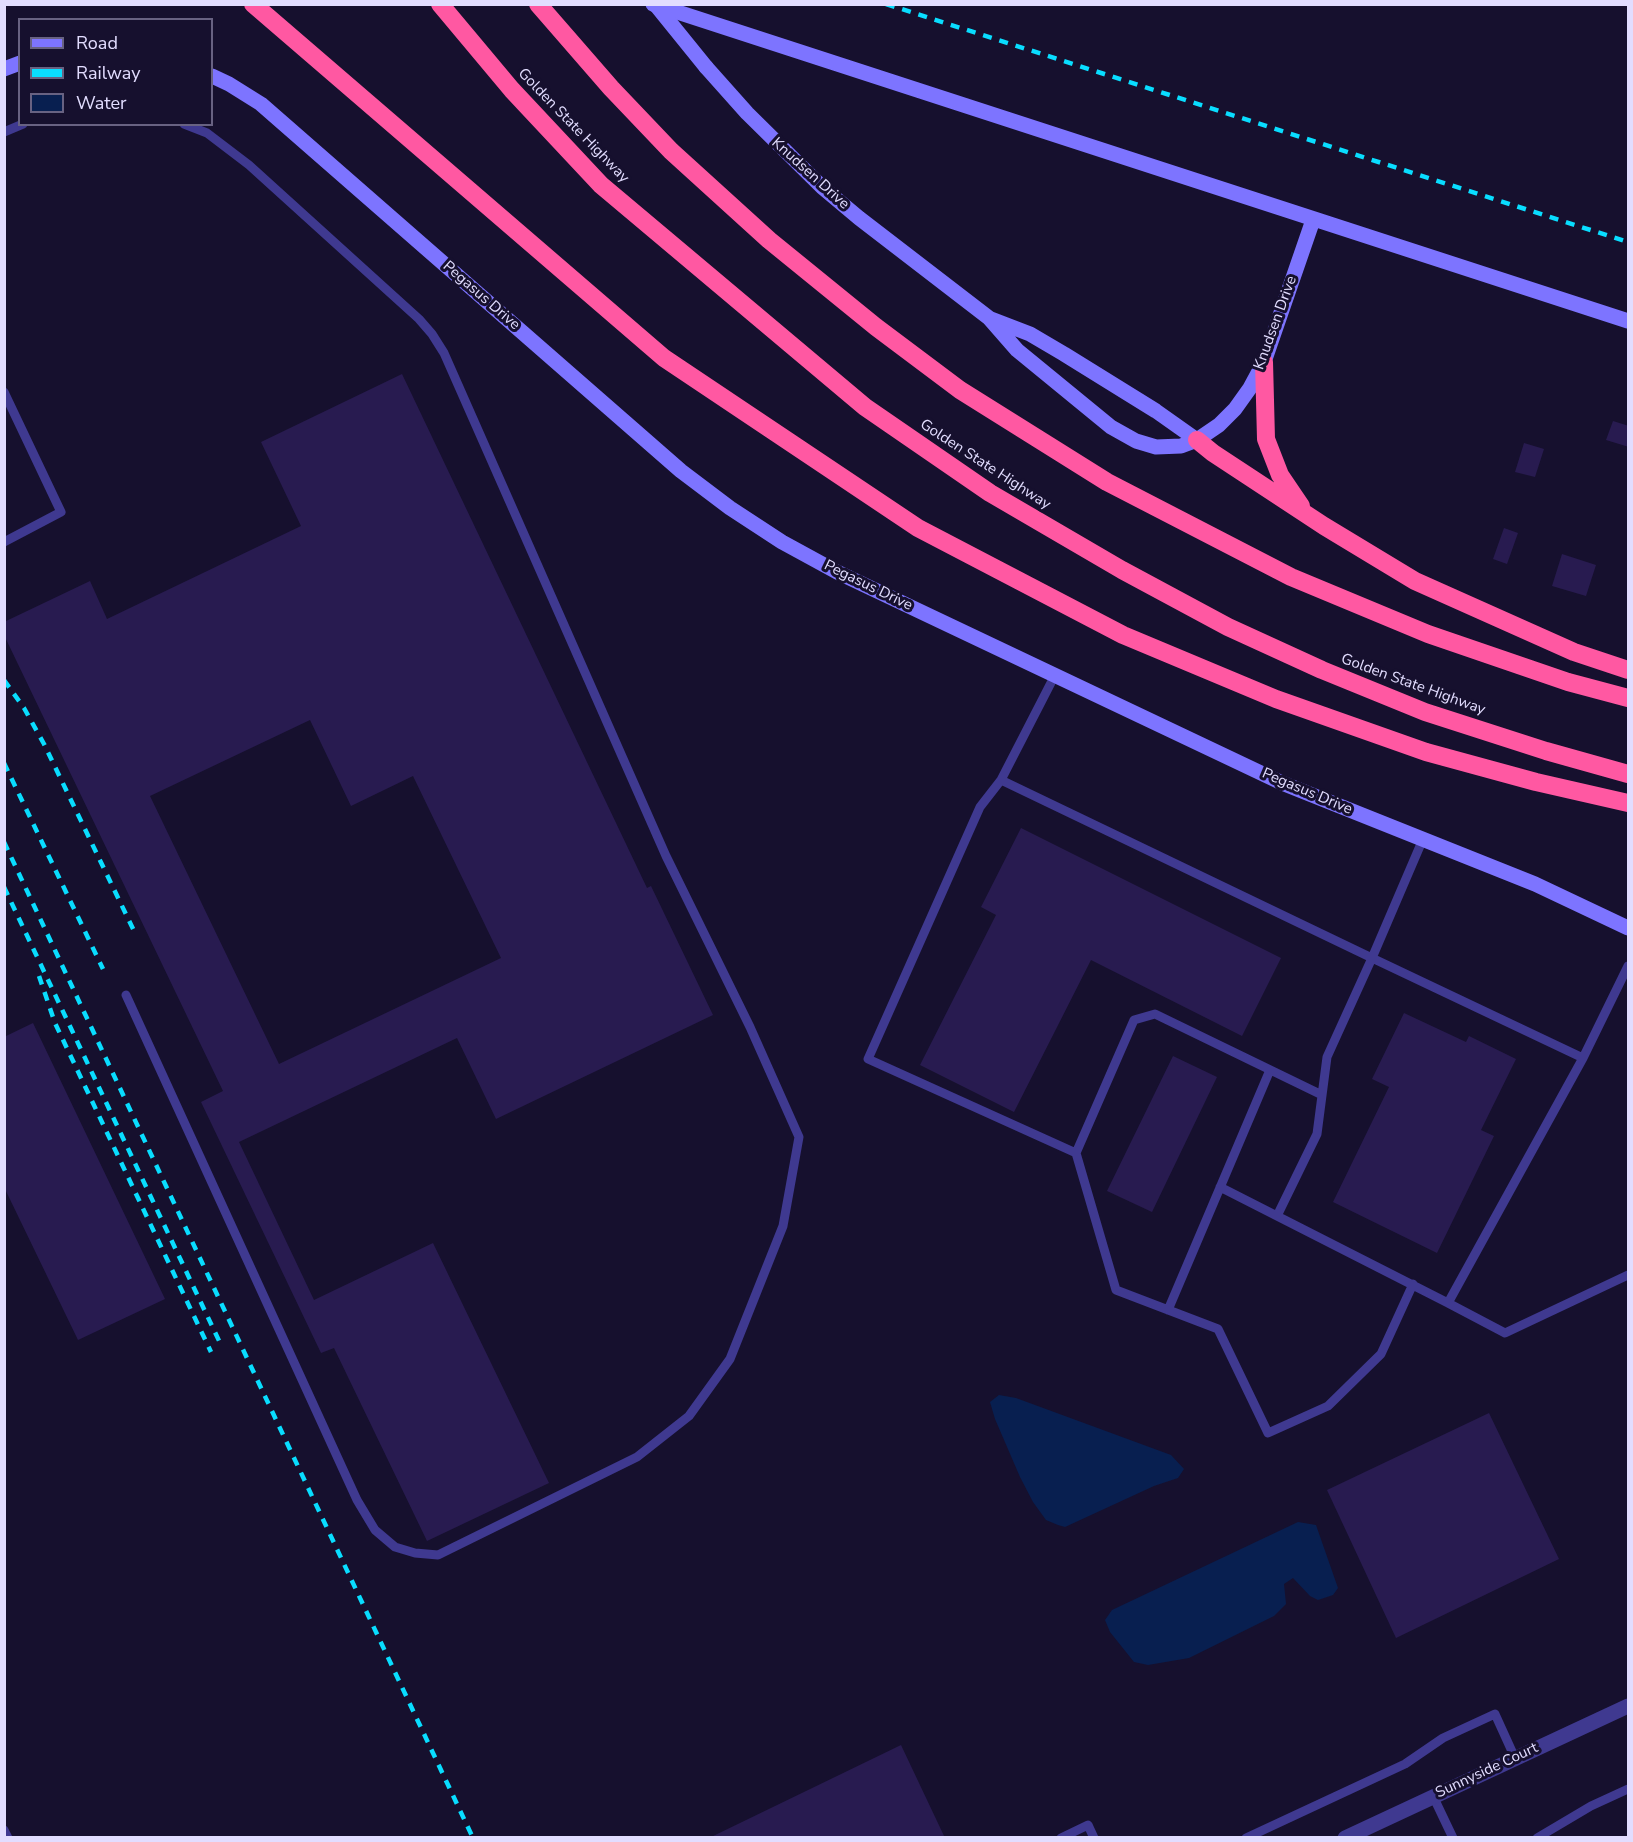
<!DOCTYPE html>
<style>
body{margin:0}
#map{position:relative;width:1633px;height:1842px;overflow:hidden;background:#16102e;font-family:"Nunito Sans",sans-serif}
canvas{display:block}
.frame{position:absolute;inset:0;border:6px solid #e2ddff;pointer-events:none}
.legend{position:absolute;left:18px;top:18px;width:195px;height:108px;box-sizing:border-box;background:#16102e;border:2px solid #686282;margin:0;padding:8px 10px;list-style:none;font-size:18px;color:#e2ddff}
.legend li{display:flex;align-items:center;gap:12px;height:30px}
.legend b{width:30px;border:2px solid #686282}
</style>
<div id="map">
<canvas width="1633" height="1842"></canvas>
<div class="frame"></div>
<ul class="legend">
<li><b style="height:8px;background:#7d74ff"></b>Road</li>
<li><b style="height:8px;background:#09ddff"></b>Railway</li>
<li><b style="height:16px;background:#081f50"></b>Water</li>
</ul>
</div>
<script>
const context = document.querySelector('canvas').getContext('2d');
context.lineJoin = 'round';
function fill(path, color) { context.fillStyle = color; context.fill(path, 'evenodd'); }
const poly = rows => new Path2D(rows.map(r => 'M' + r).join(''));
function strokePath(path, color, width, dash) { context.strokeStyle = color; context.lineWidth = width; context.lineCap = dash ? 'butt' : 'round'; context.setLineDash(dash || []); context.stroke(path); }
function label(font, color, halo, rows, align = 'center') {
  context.font = font + ' "Nunito Sans",sans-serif'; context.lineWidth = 6; context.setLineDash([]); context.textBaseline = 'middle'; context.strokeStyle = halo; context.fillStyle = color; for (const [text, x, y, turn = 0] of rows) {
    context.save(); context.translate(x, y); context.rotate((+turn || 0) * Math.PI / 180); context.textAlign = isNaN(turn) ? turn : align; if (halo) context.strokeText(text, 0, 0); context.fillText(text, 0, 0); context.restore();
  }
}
const water = poly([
 [999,1395,1016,1398,1171,1455,1184,1469,1178,1478,1154,1486,1065,1527,1058,1525,1046,1520,1033,1502,1020,1477,995,1419,990,1402],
 [1298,1522,1316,1525,1338,1588,1333,1595,1318,1600,1310,1596,1293,1578,1284,1584,1286,1604,1274,1616,1189,1658,1148,1665,1134,1662,1110,1632,1105,1620,1112,1610]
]);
const building = poly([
 [402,374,647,888,651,886,713,1015,496,1119,457,1038,239,1142,314,1300,433,1243,549,1483,427,1541,334,1348,321,1353,201,1102,223,1091,4,635,4,622,90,581,107,619,301,526,261,442],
 [310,720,351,806,413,776,501,958,279,1064,150,796],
 [1613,421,1629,426,1629,447,1606,440],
 [1524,443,1544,449,1535,477,1515,472],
 [1504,528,1518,533,1507,564,1493,559],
 [1562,554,1596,565,1586,596,1552,586],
 [1021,828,1281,958,1242,1036,1091,960,1014,1112,920,1065,996,915,981,907],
 [1404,1013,1466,1042,1469,1036,1516,1059,1481,1130,1494,1136,1437,1253,1333,1202,1389,1087,1372,1079],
 [33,1023,165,1299,78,1340,4,1187,4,1037],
 [1173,1056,1217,1077,1152,1212,1107,1191],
 [1489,1413,1559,1559,1396,1638,1327,1490],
 [901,1745,945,1838,709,1838]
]);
const lane = poly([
 [4,132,23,124],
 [4,392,61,512,4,542],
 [1055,675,1001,780,1372,958,1423,839],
 [1001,780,980,807,868,1059,1076,1153],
 [126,995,357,1500,375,1530,395,1547,415,1553,438,1555,637,1457,689,1416,730,1359,783,1226,799,1137,750,1027,666,856,444,353,432,334,419,319,249,165,207,133,184,124],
 [1583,1058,1448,1303,1505,1333,1628,1275],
 [1322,1095,1155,1014,1134,1020,1076,1153,1116,1290,1218,1329,1268,1433,1328,1406,1381,1354,1413,1284],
 [1220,1187,1448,1303],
 [1277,1216,1317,1134,1327,1057,1372,958,1583,1058,1628,966],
 [1168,1310,1270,1070],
 [1433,1796,1453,1838],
 [4,1830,8,1838],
 [1061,1838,1088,1825,1094,1838],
 [1246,1838,1405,1764,1443,1738,1495,1714,1515,1758],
 [1537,1838,1591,1806,1628,1789]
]);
const street = poly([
 [1345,1838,1628,1706]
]);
const secondary = poly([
 [653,4,1628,321],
 [706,67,747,113,822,187,859,218,989,318,1017,350,1111,427,1136,441,1156,447,1181,446,1197,440,1219,425,1235,409,1250,388,1264,362,1313,220],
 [4,69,20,63],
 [212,76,229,84,261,104,681,471,730,508,782,542,837,572,1282,783,1535,884,1628,928],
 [991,319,1030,334,1064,354,1156,411,1197,440]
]);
const highway = poly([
 [253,4,664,358,918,528,1123,635,1276,699,1426,752,1536,782,1628,803],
 [440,4,512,90,601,185,865,407,990,493,1122,570,1228,627,1322,670,1425,712,1546,751,1628,774],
 [538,4,611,88,671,151,769,240,876,327,960,390,1107,482,1291,577,1428,634,1568,682,1628,698],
 [1264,362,1266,439,1280,475,1301,506],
 [1197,440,1213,453,1324,526,1415,581,1574,652,1628,670]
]);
const rail = poly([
 [886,4,1628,242],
 [4,680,24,708,44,744,135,933],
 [4,763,103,969],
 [4,842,473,1838],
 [4,887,222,1347],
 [39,976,55,1023,211,1352]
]);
const secondaryBridge = poly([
 [655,4,706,67]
]);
const streetNames = [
 ["Golden State Highway",573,126,46],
 ["Knudsen Drive",810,174,42],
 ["Pegasus Drive",481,296,41],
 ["Knudsen Drive",1276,323,-70],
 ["Golden State Highway",985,465,33],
 ["Pegasus Drive",868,586,26],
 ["Golden State Highway",1413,685,20],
 ["Pegasus Drive",1307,792,23],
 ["Sunnyside Court",1487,1771,-25]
];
fill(water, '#081f50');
fill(building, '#281b50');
strokePath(lane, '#3f3990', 9);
strokePath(street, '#3f3990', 15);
strokePath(secondary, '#7d74ff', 15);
strokePath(highway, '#ff58a2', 18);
strokePath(rail, '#09ddff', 4.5, [9, 8]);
strokePath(secondaryBridge, '#7d74ff', 15);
label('15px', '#e2ddff', '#16102e', streetNames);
</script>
